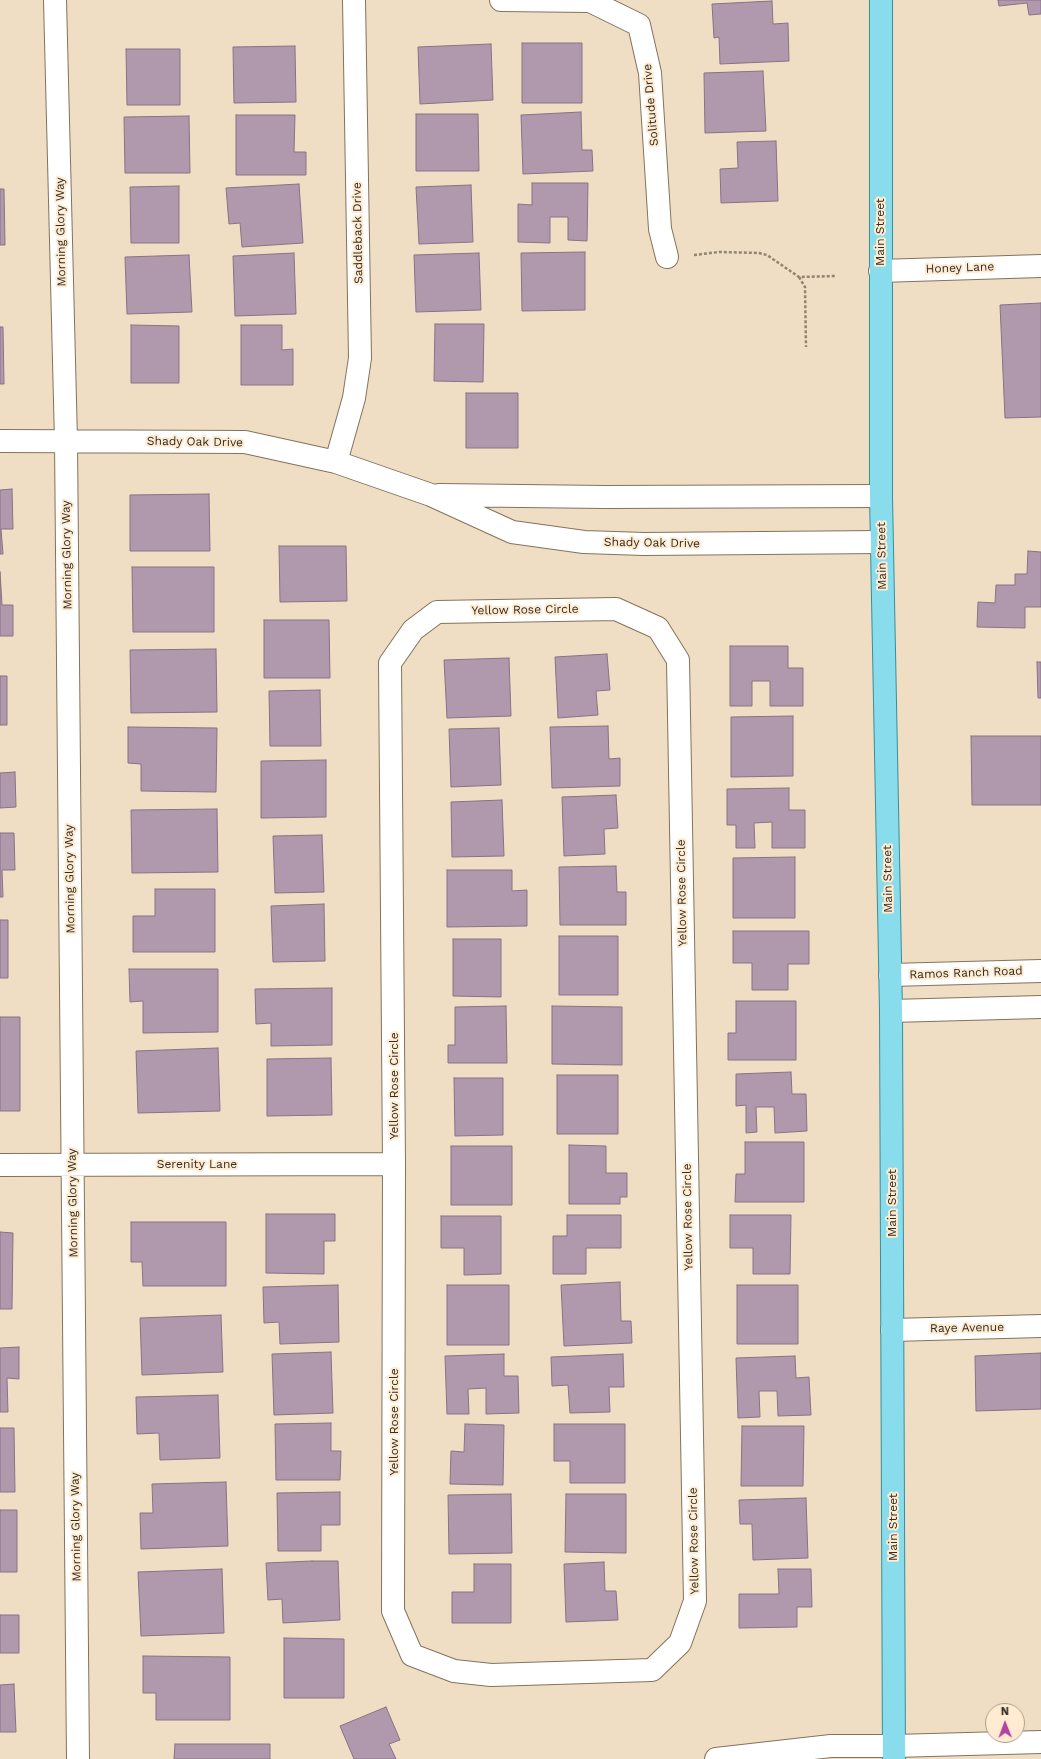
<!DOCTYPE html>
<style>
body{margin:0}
#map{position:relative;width:1041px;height:1759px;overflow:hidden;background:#f0dec4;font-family:"Work Sans",sans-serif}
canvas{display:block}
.north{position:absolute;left:985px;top:1703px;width:40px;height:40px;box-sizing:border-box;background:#feebd1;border:1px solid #ad9f8b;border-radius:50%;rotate:359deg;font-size:11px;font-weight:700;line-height:16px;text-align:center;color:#332c22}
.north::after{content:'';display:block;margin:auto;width:14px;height:18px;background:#b143a1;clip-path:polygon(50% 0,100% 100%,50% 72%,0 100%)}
</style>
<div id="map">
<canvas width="1041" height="1759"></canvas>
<div class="north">N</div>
</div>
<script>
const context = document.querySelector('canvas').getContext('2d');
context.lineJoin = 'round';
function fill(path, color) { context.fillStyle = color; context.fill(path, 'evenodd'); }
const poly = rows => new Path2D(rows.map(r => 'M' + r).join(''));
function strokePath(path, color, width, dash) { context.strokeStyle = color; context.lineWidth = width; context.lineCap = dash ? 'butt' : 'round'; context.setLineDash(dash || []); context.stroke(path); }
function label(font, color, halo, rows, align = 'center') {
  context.font = font + ' "Work Sans",sans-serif'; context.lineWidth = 4; context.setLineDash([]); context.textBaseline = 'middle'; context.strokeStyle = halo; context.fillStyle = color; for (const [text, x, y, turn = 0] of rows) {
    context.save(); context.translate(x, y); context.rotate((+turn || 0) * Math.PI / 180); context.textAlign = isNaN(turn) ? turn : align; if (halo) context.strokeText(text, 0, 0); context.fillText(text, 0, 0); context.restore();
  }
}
const building = poly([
 [998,0,1041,0,1041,14,1029,15,1027,3,999,6,998,0],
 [772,1,773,24,788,23,789,61,720,64,719,37,714,38,712,4,772,1],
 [522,43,582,43,582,103,522,103,522,43],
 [491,44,493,100,420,104,418,47,491,44],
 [295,46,296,102,234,103,233,47,295,46],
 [126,49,180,49,180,105,127,105,126,49],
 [763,71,766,131,705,133,704,73,763,71],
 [581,112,582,150,592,150,593,171,523,174,521,115,581,112],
 [416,114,478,114,479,171,416,171,416,114],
 [236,115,295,115,294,152,306,152,306,175,236,175,236,115],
 [189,116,190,173,125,173,124,117,189,116],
 [776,141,778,201,721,203,720,169,738,168,737,142,776,141],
 [532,183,588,183,587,241,568,240,568,217,550,217,550,243,518,242,518,204,532,205,532,183],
 [299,184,303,243,242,247,240,223,229,224,226,188,299,184],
 [471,185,473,242,419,244,416,187,471,185],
 [179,186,179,243,131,243,130,187,179,186],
 [0,189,4,189,5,245,0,245,0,189],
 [585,252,585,310,522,311,521,253,585,252],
 [294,253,296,314,235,316,233,256,294,253],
 [479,253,481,310,416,312,414,255,479,253],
 [189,255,192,312,127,314,125,257,189,255],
 [1041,303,1041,417,1005,418,1000,305,1041,303],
 [435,324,484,324,483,382,434,381,435,324],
 [131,325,179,326,179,383,131,383,131,325],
 [241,325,282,325,282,350,293,349,293,385,241,385,241,325],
 [0,327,3,327,4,384,0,384,0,327],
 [466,393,518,393,518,448,466,448,466,393],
 [12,489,13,529,1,529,3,554,0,554,0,490,12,489],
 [209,494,210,551,130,551,130,495,209,494],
 [279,546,346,546,347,601,280,602,279,546],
 [1028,551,1041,552,1041,607,1025,607,1025,628,977,627,978,602,995,603,996,585,1015,585,1015,574,1027,574,1028,551],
 [132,567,214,567,214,632,133,632,132,567],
 [0,572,2,605,13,605,13,636,0,636,0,572],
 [264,620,329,620,330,678,264,678,264,620],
 [730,646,788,646,788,668,803,668,803,706,770,706,770,681,752,681,752,706,730,706,730,646],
 [216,649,217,712,131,713,130,650,216,649],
 [607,654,610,690,596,691,598,715,558,718,555,657,607,654],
 [509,658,511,716,447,718,444,660,509,658],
 [1037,662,1041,662,1041,698,1038,698,1037,662],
 [0,676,7,676,7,725,0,725,0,676],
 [320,690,321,746,270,746,269,691,320,690],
 [793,716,793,776,731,777,731,717,793,716],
 [608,726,609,759,620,758,620,786,552,788,550,727,608,726],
 [128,727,217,728,216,792,141,791,141,764,128,763,128,727],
 [499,728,501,785,451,787,449,729,499,728],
 [971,736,1041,736,1041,805,972,805,971,736],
 [326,760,326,817,261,818,261,761,326,760],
 [15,772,16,807,0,808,0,773,15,772],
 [789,788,789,810,805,810,805,848,772,848,772,822,754,823,755,848,736,848,736,825,727,825,727,789,789,788],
 [616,795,618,828,604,829,605,854,564,856,562,797,616,795],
 [502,800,504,856,452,857,451,802,502,800],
 [217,809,218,872,132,873,131,810,217,809],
 [0,833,14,833,15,870,2,870,3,897,0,897,0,833],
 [322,835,324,892,275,893,273,836,322,835],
 [795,857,795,918,733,918,733,858,795,857],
 [616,866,617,892,626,892,626,925,560,925,559,867,616,866],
 [447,870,512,870,512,891,527,890,527,926,447,927,447,870],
 [155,889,215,889,215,952,133,952,133,916,155,916,155,889],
 [324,904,325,961,273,962,271,906,324,904],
 [0,920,8,920,8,978,0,978,0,920],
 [733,931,809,931,809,964,788,964,788,990,752,990,752,963,733,963,733,931],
 [559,936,618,936,618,995,559,995,559,936],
 [453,939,501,939,501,997,453,996,453,939],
 [129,969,218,969,218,1032,143,1033,143,1001,130,1002,129,969],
 [332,988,332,1045,271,1046,271,1023,256,1024,255,989,332,988],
 [736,1001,796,1001,796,1060,728,1060,728,1033,736,1033,736,1001],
 [506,1006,507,1063,448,1063,448,1045,455,1045,455,1007,506,1006],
 [552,1006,622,1007,622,1065,552,1064,552,1006],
 [0,1017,20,1017,20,1111,0,1111,0,1017],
 [218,1048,220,1111,138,1113,136,1051,218,1048],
 [331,1058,332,1115,267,1116,267,1059,331,1058],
 [791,1072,792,1094,806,1094,807,1131,775,1133,774,1107,756,1107,757,1132,746,1133,746,1105,736,1106,736,1074,791,1072],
 [557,1075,618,1075,618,1134,557,1134,557,1075],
 [454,1078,503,1078,503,1135,455,1136,454,1078],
 [745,1142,804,1142,804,1202,735,1202,736,1174,745,1174,745,1142],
 [569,1145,606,1146,606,1173,627,1173,627,1197,620,1197,620,1204,569,1204,569,1145],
 [451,1146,512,1146,512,1205,451,1205,451,1146],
 [266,1214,335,1214,335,1241,324,1241,324,1274,266,1273,266,1214],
 [567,1215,621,1215,621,1248,586,1248,586,1274,553,1274,553,1236,567,1236,567,1215],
 [730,1215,791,1215,790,1274,753,1274,753,1248,730,1248,730,1215],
 [441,1216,501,1216,501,1274,464,1275,464,1248,441,1248,441,1216],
 [131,1222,226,1222,226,1286,143,1286,142,1262,131,1262,131,1222],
 [0,1232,13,1233,12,1309,0,1309,0,1232],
 [620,1282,621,1321,631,1321,632,1343,564,1346,561,1285,620,1282],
 [338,1285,339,1342,280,1344,279,1322,264,1323,263,1287,338,1285],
 [447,1285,509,1285,509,1345,447,1345,447,1285],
 [737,1285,798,1285,798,1344,737,1344,737,1285],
 [221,1315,223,1372,142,1375,140,1318,221,1315],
 [19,1347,19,1379,7,1378,8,1412,0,1412,0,1348,19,1347],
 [331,1352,333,1413,274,1415,272,1354,331,1352],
 [1041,1353,1041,1409,976,1411,975,1356,1041,1353],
 [504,1354,504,1376,518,1376,519,1413,486,1414,486,1388,468,1389,469,1414,447,1414,445,1356,504,1354],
 [623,1354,624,1387,609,1387,610,1412,570,1413,568,1385,552,1386,551,1357,623,1354],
 [795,1356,796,1378,809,1377,811,1415,778,1416,777,1391,759,1391,760,1417,738,1418,736,1358,795,1356],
 [218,1395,220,1458,160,1460,159,1433,137,1434,136,1397,218,1395],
 [331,1423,331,1451,341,1451,340,1480,276,1480,275,1424,331,1423],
 [465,1424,504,1425,503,1485,450,1484,451,1451,464,1452,465,1424],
 [554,1424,625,1424,625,1483,570,1483,570,1461,554,1461,554,1424],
 [742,1426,804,1426,803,1486,741,1486,742,1426],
 [0,1428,14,1428,15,1492,0,1492,0,1428],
 [226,1482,228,1546,141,1549,140,1513,153,1513,152,1484,226,1482],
 [340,1492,340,1525,321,1525,321,1551,278,1551,277,1493,340,1492],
 [511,1494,512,1553,449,1554,448,1495,511,1494],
 [566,1494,626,1494,626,1553,565,1552,566,1494],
 [806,1498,808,1558,753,1560,752,1524,740,1524,739,1500,806,1498],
 [0,1510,17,1510,17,1572,0,1572,0,1510],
 [312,1561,338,1561,340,1620,283,1623,282,1599,268,1600,266,1563,312,1561],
 [604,1562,605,1591,616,1591,618,1620,566,1622,564,1564,604,1562],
 [474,1564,511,1564,511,1623,452,1623,452,1592,474,1592,474,1564],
 [222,1569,224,1633,141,1636,138,1572,222,1569],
 [778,1569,811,1569,812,1607,797,1607,797,1627,739,1628,739,1594,779,1594,778,1569],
 [0,1615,19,1615,19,1653,0,1653,0,1615],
 [284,1638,344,1639,344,1698,284,1698,284,1638],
 [143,1656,230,1657,230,1720,156,1720,156,1693,143,1693,143,1656],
 [14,1684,16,1732,0,1732,0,1685,14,1684],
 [386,1707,400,1740,389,1744,396,1759,354,1759,340,1726,386,1707],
 [175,1744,270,1744,270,1759,174,1759,175,1744]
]);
const path = poly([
 [694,255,719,252,759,253,767,255,799,277,836,276],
 [799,277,805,287,806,347]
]);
const street = poly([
 [55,0,66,441,78,1759],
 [501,0,590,1,639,25,650,73,660,229,667,257],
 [880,271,1041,266],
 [0,441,245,442,336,462,431,495,512,532,584,542,644,544,881,542],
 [336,462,354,398,360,358,354,0],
 [439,495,605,497,881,496],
 [616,609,658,628,678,660,695,1601,680,1643,652,1670,491,1675,454,1671,412,1655,393,1611,394,1164,390,663,413,630,437,612,616,609],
 [890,975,1041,971],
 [891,1011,1041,1007],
 [0,1165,394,1164],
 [892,1330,1041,1326],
 [894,1746,1041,1742]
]);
const secondary = poly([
 [716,1759,831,1746,894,1746]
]);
const primary = poly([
 [881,0,881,496,891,1011,894,1759]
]);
const streetNames = [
 ["Solitude Drive",651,105,-95],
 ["Morning Glory Way",61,232,-91],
 ["Main Street",880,232,-90],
 ["Saddleback Drive",358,233,-91],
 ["Honey Lane",960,268,-2],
 ["Shady Oak Drive",195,442,1],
 ["Shady Oak Drive",652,543,1],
 ["Morning Glory Way",67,555,-91],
 ["Main Street",882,556,-91],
 ["Yellow Rose Circle",525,610,-1],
 ["Morning Glory Way",70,879,-91],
 ["Main Street",888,879,-91],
 ["Yellow Rose Circle",682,893,-91],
 ["Ramos Ranch Road",966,973,-2],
 ["Yellow Rose Circle",394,1086,-90],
 ["Serenity Lane",197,1164],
 ["Morning Glory Way",73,1203,-91],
 ["Main Street",892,1203,-90],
 ["Yellow Rose Circle",688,1217,-91],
 ["Raye Avenue",967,1328,-1],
 ["Yellow Rose Circle",394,1422,-90],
 ["Morning Glory Way",76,1527,-91],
 ["Main Street",893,1527,-90],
 ["Yellow Rose Circle",694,1541,-91]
];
fill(building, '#b099ad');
strokePath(building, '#887285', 1);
strokePath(street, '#83735c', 24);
strokePath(secondary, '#83735c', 24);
strokePath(primary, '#378f9c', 24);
strokePath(path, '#908472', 2.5, [3, 2]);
strokePath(street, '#fff', 22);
strokePath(secondary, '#fff', 22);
strokePath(primary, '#88dceb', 22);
label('12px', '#332c22', '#feebd1', streetNames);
</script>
